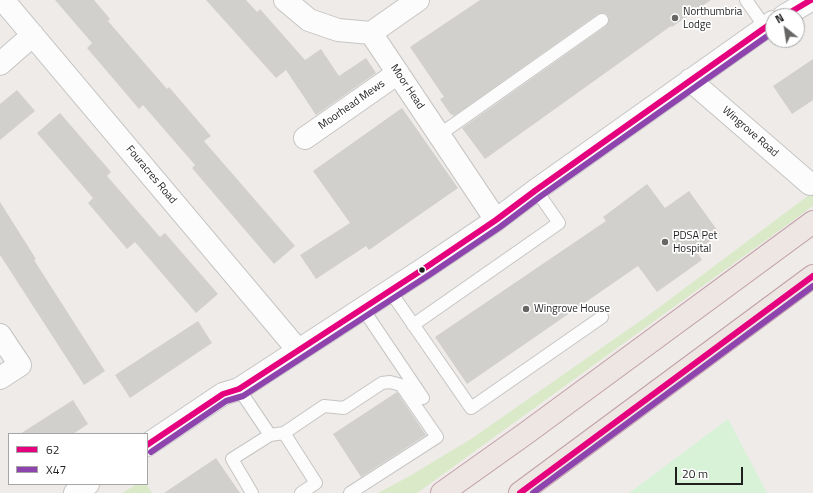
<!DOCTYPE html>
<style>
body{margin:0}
#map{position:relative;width:813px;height:493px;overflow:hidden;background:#eeebe8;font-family:"Titillium Web",sans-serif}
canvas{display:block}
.legend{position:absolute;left:8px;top:433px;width:140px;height:52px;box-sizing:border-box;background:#fff;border:1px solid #a5a5a5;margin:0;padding:5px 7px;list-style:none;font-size:12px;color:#1f1f1f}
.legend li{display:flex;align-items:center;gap:8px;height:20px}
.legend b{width:20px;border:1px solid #a5a5a5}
.north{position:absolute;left:765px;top:8px;width:40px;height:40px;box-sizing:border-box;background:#fff;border:1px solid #a5a5a5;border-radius:50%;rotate:330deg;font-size:11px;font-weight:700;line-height:16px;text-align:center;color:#1f1f1f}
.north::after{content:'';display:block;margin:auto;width:14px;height:18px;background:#676665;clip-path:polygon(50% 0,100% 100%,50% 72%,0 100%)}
.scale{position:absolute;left:675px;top:467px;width:68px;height:18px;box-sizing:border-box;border:2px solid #1f1f1f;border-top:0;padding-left:5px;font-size:12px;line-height:14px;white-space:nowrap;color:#1f1f1f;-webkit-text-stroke:3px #fff;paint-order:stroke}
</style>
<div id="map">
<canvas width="813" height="493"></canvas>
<ul class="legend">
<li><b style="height:5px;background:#e5007d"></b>62</li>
<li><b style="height:5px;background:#8e44ad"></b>X47</li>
</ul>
<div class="north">N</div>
<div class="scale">20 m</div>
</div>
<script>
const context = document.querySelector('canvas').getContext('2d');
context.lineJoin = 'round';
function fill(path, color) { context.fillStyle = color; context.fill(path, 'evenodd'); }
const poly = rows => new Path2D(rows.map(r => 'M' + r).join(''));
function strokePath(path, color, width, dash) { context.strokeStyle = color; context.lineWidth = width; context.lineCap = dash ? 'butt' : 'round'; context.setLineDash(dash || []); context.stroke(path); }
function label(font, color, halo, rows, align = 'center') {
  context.font = font + ' "Titillium Web",sans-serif'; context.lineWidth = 3.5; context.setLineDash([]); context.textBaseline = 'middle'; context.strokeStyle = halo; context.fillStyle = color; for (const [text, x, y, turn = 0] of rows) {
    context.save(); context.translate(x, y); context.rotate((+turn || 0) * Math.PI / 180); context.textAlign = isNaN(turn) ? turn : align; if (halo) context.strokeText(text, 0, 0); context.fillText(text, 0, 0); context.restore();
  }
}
const grass = poly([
 [813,192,813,206,417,493,378,493,408,477,471,439,653,312],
 [137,484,146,484,152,493,122,493]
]);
const park = poly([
 [728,419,767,493,629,493]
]);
const building = poly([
 [55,0,94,0,110,19,108,21,167,89,169,87,211,136,204,141,295,246,274,264,192,168,195,165,143,105,139,109,87,48,92,43],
 [206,0,246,0,257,12,260,9,305,60,321,49,339,76,366,58,376,73,316,115,286,70,276,78],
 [480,0,711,0,672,27,671,26,485,159,462,128,606,26,609,20,608,16,605,13,602,13,598,14,454,116,452,114,451,115,440,99,444,97,410,47],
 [813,59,813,100,792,114,773,86],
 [17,90,35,111,0,140,0,104],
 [402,108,458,188,369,250,366,246,316,279,300,255,350,223,313,171],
 [60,113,111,172,107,176,160,237,165,233,218,294,196,313,135,242,127,249,88,203,93,198,37,133],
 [647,184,665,208,689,191,720,234,696,251,702,260,657,292,638,266,467,384,435,337,606,221,603,217],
 [0,202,36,259,34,260,105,371,84,385,0,255],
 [198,321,212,343,130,398,115,375],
 [397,392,426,435,361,477,333,434],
 [73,400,88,424,73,434,20,434],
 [216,458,240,493,164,493]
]);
const service = poly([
 [746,0,765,27],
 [439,135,602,20],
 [390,291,471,408,602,317],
 [363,309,423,398],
 [413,325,559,223,536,190],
 [239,389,270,435,284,433,324,406,344,408,382,383,390,382,401,385,437,437,350,493],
 [284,433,316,483,301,493],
 [252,493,232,459,270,435]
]);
const minor = poly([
 [3,0,298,350],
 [285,0,309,20,338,30,371,33,496,220],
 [784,16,811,0],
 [371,33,418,0],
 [0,64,33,35],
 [690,80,810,184],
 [305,138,398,73],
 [0,335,20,365,0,378],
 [147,445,223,394,239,389,425,268,496,220,536,190,773,22],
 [75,493,88,484]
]);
const trunk = poly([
 [442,493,525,434,813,222],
 [520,493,813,276]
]);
const bus1 = poly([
 [784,16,811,0],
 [147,445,223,394,239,389,425,268,496,220,536,190,773,22],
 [520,493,813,276]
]);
const bus2 = poly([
 [151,452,226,401,243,396,429,275,500,227,541,196,773,32],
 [533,493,813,286]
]);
const markers = [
 [675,18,4,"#676665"],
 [665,242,4,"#676665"],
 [422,270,3.5,"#1f1f1f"],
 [526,309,4,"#676665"]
];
const poiNames = [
 ["Northumbria",683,12],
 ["Lodge",683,25],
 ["PDSA Pet",673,236],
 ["Hospital",673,249],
 ["Wingrove House",534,309]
];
const streetNames = [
 ["Moor Head",407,87,56],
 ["Moorhead Mews",352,105,-35],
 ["Wingrove Road",750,132,41],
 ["Fouracres Road",151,175,50]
];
fill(grass, '#dae9c8');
fill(park, '#d7f2d7');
fill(building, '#d2d0cd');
strokePath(service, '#c6c5c4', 14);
strokePath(minor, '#c6c5c4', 24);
strokePath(trunk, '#c2a0aa', 24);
strokePath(service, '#fcfcfc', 12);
strokePath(minor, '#fcfcfc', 22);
strokePath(trunk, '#eee6e3', 22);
strokePath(bus1, '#e5007d', 6);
strokePath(bus2, '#8e44ad', 6);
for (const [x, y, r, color] of markers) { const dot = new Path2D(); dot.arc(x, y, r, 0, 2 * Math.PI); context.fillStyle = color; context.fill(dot); strokePath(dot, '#fff', 1.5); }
label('11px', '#1f1f1f', '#fff', poiNames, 'left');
label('11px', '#1f1f1f', '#fff', streetNames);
</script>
